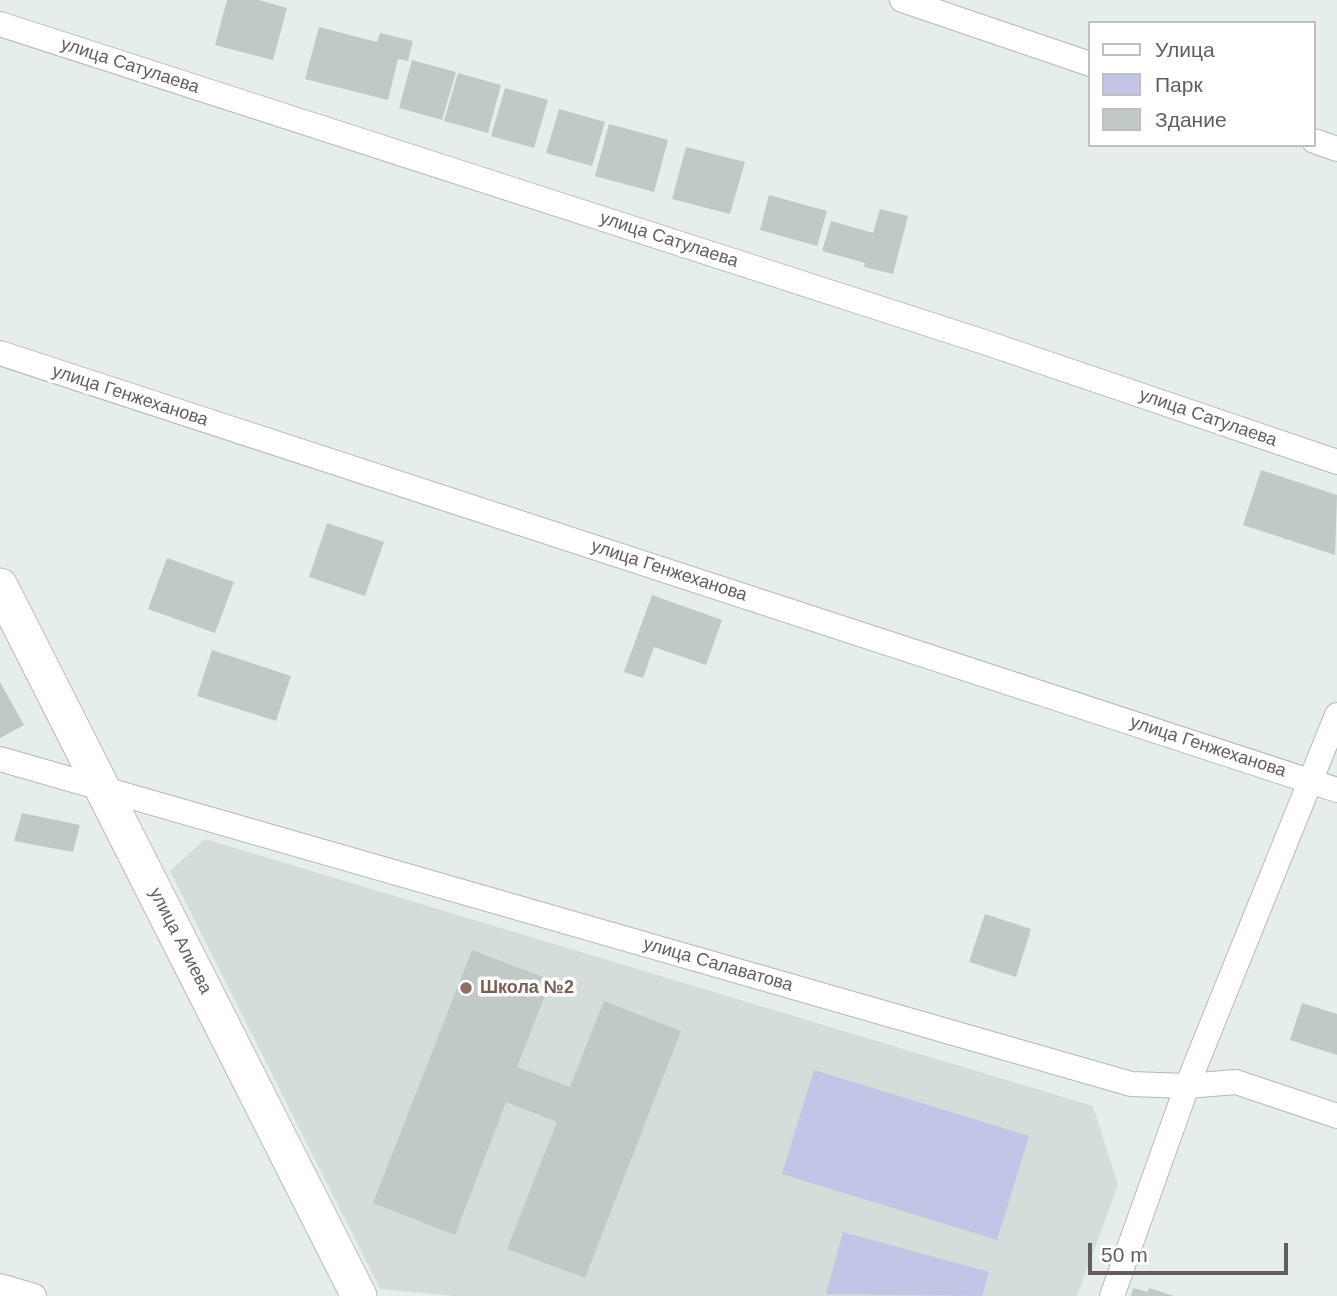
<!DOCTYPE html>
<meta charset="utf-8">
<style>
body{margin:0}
#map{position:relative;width:1337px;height:1296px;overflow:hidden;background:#e5eeeb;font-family:Arial,sans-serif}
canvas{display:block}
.legend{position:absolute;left:1088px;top:21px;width:228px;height:126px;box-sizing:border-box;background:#fff;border:2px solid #c1bec0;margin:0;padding:9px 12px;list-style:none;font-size:21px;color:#645c61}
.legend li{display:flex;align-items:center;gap:14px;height:35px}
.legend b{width:35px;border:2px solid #c1bec0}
.scale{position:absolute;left:1088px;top:1243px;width:200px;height:32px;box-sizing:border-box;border:4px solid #645c61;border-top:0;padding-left:9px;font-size:21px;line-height:24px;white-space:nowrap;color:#645c61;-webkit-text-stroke:5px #fff;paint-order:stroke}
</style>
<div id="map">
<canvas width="1337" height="1296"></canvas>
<ul class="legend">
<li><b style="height:9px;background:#fff"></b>Улица</li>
<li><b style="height:19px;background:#c2c5e5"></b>Парк</li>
<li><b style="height:19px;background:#c1c9c6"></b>Здание</li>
</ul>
<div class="scale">50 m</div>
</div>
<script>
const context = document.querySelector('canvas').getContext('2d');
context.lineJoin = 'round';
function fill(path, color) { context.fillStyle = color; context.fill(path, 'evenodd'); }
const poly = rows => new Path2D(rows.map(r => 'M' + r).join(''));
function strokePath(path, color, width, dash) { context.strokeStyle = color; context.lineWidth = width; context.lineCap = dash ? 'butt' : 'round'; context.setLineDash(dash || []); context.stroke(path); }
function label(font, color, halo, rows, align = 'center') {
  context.font = font + ' Arial,sans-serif'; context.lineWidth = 7; context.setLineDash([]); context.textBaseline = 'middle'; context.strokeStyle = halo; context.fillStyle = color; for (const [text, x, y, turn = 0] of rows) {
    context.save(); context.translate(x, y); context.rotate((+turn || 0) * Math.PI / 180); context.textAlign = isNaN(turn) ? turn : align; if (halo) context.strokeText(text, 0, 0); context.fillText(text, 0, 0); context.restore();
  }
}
const education = poly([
 [205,839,1093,1106,1118,1185,1077,1296,454,1296,380,1289,170,871]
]);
const green = poly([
 [814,1070,1029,1136,997,1240,782,1174],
 [843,1232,989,1272,982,1296,826,1294]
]);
const building = poly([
 [227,0,259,0,287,8,273,60,215,45],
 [319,27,377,42,380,33,413,41,408,61,398,59,388,100,305,79],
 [412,60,456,72,442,120,399,108],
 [458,73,501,85,488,133,444,121],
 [505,88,548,100,534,148,491,136],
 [559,109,605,122,592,166,546,153],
 [609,124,668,140,654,192,595,176],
 [686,147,745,162,730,214,672,199],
 [769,195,827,211,817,246,760,230],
 [880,209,908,216,893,274,864,267,865,263,822,251,831,221,873,233],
 [1261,470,1337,495,1335,555,1243,525],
 [327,523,384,542,365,596,309,577],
 [167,558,234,582,215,633,148,609],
 [652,595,722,620,706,665,654,647,643,678,624,672],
 [212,650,291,676,276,721,197,696],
 [0,682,24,725,0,738],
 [22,813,80,825,73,852,14,841],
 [985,914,1031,929,1016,977,969,962],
 [472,950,551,980,517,1067,570,1087,604,1001,681,1031,585,1278,507,1249,557,1122,506,1102,455,1235,373,1203],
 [1302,1003,1337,1014,1337,1055,1290,1040],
 [1133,1288,1148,1292,1149,1288,1174,1296,1131,1296]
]);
const street = poly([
 [902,0,1090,64],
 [0,24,984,342,1337,462],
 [1314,141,1337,149],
 [0,353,1337,790],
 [0,759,1131,1084,1187,1086,1236,1082,1337,1116],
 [0,1286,34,1296],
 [1112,1296,1187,1086,1337,715]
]);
const secondary = poly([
 [0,586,359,1296]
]);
const markers = [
 [466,988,7,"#8d6e63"]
];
const streetNames = [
 ["улица Сатулаева",130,66,18],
 ["улица Сатулаева",669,240,18],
 ["улица Генжеханова",130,396,18],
 ["улица Сатулаева",1208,418,19],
 ["улица Генжеханова",669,571,18],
 ["улица Генжеханова",1208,747,18],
 ["улица Алиева",180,941,63],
 ["улица Салаватова",718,965,16]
];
const educationNames = [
 ["Школа №2",480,988]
];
fill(education, '#d3deda');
fill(green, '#c2c5e5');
fill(building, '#c1c9c6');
strokePath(street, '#bbb5b7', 26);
strokePath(secondary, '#beb6ba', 37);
strokePath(street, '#fff', 24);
strokePath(secondary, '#fff', 35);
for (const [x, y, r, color] of markers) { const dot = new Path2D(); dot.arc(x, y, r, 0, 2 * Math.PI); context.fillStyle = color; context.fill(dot); strokePath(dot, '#fff', 2.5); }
label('18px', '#645c61', '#fff', streetNames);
label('bold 18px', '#785e54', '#fff', educationNames, 'left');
</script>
